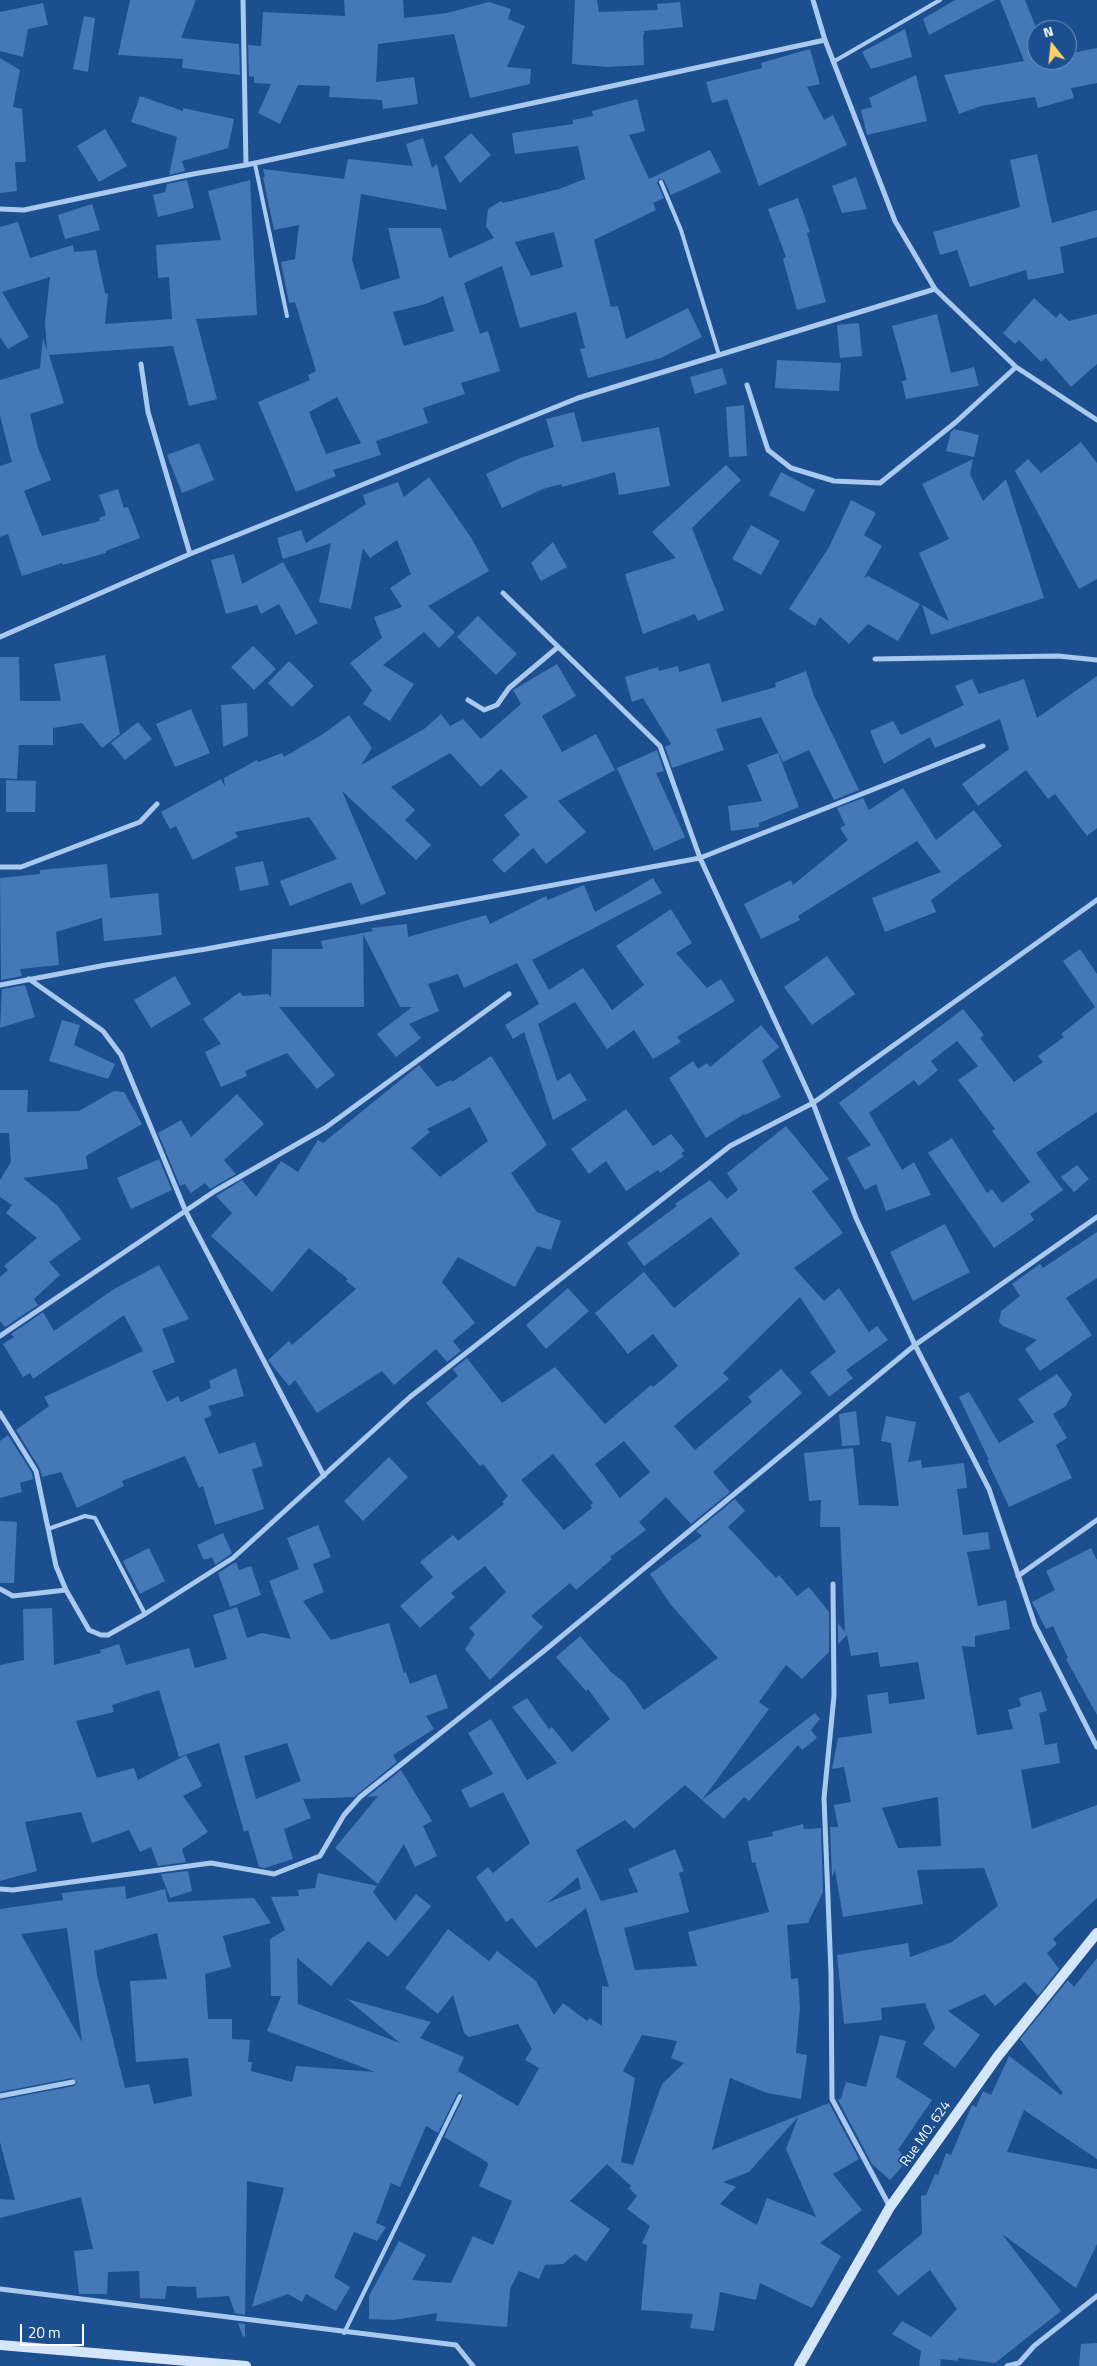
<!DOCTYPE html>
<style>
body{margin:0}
#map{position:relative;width:1097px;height:2366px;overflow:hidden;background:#1b4f8f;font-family:"Titillium Web",sans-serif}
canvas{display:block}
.north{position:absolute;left:1027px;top:20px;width:50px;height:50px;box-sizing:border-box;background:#1b4f8f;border:1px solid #7695bc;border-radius:50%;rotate:344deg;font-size:14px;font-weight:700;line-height:20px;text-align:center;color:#fff}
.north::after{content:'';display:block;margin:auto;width:18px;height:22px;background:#ffd166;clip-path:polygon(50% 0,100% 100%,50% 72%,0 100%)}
.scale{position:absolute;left:20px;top:2324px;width:64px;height:22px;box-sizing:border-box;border:2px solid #fff;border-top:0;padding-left:6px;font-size:15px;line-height:18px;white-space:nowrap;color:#fff;-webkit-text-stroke:4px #1b4f8f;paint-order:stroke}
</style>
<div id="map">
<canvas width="1097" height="2366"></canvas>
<div class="north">N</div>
<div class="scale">20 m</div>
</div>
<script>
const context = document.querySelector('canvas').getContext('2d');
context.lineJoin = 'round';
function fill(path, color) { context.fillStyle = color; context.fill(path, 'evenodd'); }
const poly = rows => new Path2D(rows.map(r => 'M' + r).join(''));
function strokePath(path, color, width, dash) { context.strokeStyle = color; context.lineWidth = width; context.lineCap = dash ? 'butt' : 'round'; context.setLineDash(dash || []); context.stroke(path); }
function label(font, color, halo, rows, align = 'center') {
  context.font = font + ' "Titillium Web",sans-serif'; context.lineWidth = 4; context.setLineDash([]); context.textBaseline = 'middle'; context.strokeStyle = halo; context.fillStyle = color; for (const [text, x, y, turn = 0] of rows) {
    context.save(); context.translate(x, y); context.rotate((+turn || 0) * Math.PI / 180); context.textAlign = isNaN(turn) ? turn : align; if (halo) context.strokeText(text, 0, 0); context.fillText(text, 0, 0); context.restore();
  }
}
const building = poly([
 [130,0,196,0,181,38,239,44,240,75,182,68,183,59,118,55],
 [344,0,403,0,404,18,447,13,489,2,511,9,508,19,525,26,507,67,531,69,530,84,470,98,454,34,378,44,376,82,414,77,418,104,383,109,382,100,329,97,330,86,298,85,280,124,258,113,271,84,254,83,254,77,249,76,248,45,261,46,263,12,345,16],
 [575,0,597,0,599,12,658,10,657,4,680,2,683,27,644,31,644,35,643,35,644,65,607,67,572,64],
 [955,0,995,0,929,35,923,19],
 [1000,0,1025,0,1037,30,1037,60,1067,60,1067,54,1097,48,1097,83,1071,88,1074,98,1038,108,1035,97,981,106,959,114,944,75,1024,61],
 [43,3,48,25,28,29,23,57,0,51,0,12],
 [84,16,95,18,88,72,73,69],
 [905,29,912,57,871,69,862,52],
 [810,49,820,84,807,87,824,120,833,115,847,145,759,186,727,99,712,103,706,82,762,68,761,63],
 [0,58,20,70,13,107,22,109,26,162,15,162,17,191,0,193],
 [916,75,927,121,867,135,861,110,872,107,869,98],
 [140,96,183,111,183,108,234,119,228,148,182,161,185,171,169,175,177,137,131,122],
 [637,99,645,131,629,135,649,179,710,150,721,172,671,195,664,180,659,179,657,183,664,198,653,203,656,210,594,240,611,307,618,306,626,339,688,308,702,337,661,358,588,378,580,349,585,348,576,312,520,328,502,266,464,283,480,334,488,331,500,371,461,383,465,394,423,408,428,423,376,441,381,455,333,470,336,476,296,492,258,402,310,380,308,375,316,371,295,302,289,303,281,262,295,259,299,225,274,230,263,177,265,177,263,169,344,179,348,159,413,166,406,144,423,138,432,168,437,164,447,210,361,194,352,260,361,290,400,278,388,228,441,228,449,258,494,238,486,226,488,209,501,201,503,203,559,189,585,179,578,146,515,154,512,133,573,124,573,120,593,116,592,111],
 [554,232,563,267,531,276,515,242],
 [443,296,454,331,404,346,393,312,426,304],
 [337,397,361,443,326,454,309,412],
 [105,129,127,166,99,182,77,146],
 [471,133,491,155,460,183,444,157],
 [1037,154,1052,223,1097,210,1097,237,1060,247,1064,273,1028,280,1026,270,970,287,957,250,940,255,933,232,1020,207,1010,160],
 [856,177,867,209,842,213,832,186],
 [187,180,194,208,158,217,153,195,165,192,167,184],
 [250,180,257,315,196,319,217,399,189,406,173,346,49,355,64,403,30,414,38,448,51,480,24,491,42,536,100,521,99,518,106,515,99,495,118,489,124,508,128,507,140,538,106,551,106,553,63,565,62,563,22,576,8,534,0,537,0,466,12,462,0,416,0,380,40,368,43,338,47,351,45,322,50,277,2,292,29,337,8,349,0,337,0,227,18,222,30,258,73,245,74,252,96,250,105,293,108,294,105,324,172,319,169,277,158,278,156,245,221,240,208,191],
 [798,198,810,232,807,233,826,302,797,310,783,259,786,257,768,209],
 [92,204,100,230,65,239,58,215],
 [1034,298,1056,318,1060,313,1069,321,1097,314,1097,364,1071,387,1046,358,1041,362,1019,340,1015,344,1003,333],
 [937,314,951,373,974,367,979,386,906,399,902,381,907,380,892,326],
 [859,323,862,356,840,358,837,325],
 [777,360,841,363,839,391,775,388],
 [722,368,727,384,695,394,690,377],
 [744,405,747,456,729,457,726,407],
 [574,412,582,442,659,427,670,486,619,495,615,472,562,487,561,484,543,489,502,508,486,474,520,458,554,447,546,419],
 [954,429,979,435,974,457,946,451,951,432],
 [1081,442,1097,463,1097,579,1079,589,1015,471,1028,459,1041,473],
 [199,443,214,480,182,493,167,455],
 [973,459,970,474,983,501,1006,479,1044,598,931,635,922,605,949,621,919,553,949,539,922,484],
 [726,465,741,480,692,528,724,610,698,621,695,614,643,634,625,574,676,558,652,532],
 [781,472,815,490,804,512,769,495],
 [429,477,472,539,489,571,428,606,455,632,439,648,424,632,383,665,414,684,390,721,363,704,372,690,350,663,382,638,374,617,402,607,390,588,411,574,397,540,370,558,363,548,351,609,319,602,331,543,283,559,277,538,301,530,306,543,366,504,363,495,398,482,404,497],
 [851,500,876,513,864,535,882,546,864,578,868,576,920,604,898,641,868,624,849,644,820,617,815,626,789,609,829,547],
 [751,525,780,541,761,575,732,559],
 [553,542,567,567,541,581,531,563],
 [234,554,242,584,283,562,318,623,296,635,279,604,261,614,257,605,226,614,211,560],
 [478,616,517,654,496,675,457,637],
 [253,646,276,669,254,690,231,667],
 [105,655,120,734,102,748,82,723,53,728,53,745,19,745,17,779,0,778,0,657,19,657,20,701,61,701,54,664],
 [289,661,314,686,292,707,268,683],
 [709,663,722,702,776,687,775,683,806,671,814,696,859,790,834,800,809,750,783,762,761,717,716,729,724,750,672,768,665,747,671,744,643,698,632,702,625,677,658,667,659,671,678,666,679,672],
 [557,664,576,696,542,716,562,752,596,734,615,770,558,801,586,832,546,864,533,848,504,873,492,860,520,835,504,815,528,797,501,769,481,787,450,753,391,787,415,810,405,820,431,845,416,860,342,791,386,894,361,905,351,882,290,906,280,881,337,859,309,817,235,832,238,837,193,860,176,826,170,829,161,812,221,779,225,787,224,778,257,760,258,762,282,753,284,757,323,734,349,715,372,748,361,765,424,729,441,714,450,726,463,719,481,739,521,704,513,690],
 [1097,676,1097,828,1087,836,1055,794,1048,799,1026,770,978,806,962,784,1009,749,1000,719,935,748,930,737,884,764,870,731,893,721,901,735,964,705,955,686,972,679,979,694,1024,679,1037,718],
 [247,703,248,736,223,747,221,705],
 [191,709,210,753,175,767,156,724],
 [138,722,152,739,125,760,111,743],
 [657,750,664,771,656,773,685,837,654,851,617,768],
 [778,753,799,807,759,823,759,827,731,831,728,806,762,801,747,765],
 [6,780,36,781,35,812,6,812],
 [903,788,936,840,974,810,1002,846,931,900,936,912,885,932,872,898,941,872,917,841,798,916,800,920,761,939,744,904,791,880,793,885,848,840,840,828,845,825,837,808,863,798,869,810],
 [263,861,269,885,240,891,235,867],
 [107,864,110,898,158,893,162,935,104,941,102,918,56,932,59,965,20,969,22,976,1,980,0,878,40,874,40,870],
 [653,878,662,893,532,960,549,990,583,968,612,1010,644,985,616,946,671,909,692,943,676,953,707,988,721,979,735,1001,677,1037,681,1042,653,1059,634,1030,607,1049,575,1002,538,1024,557,1081,570,1073,587,1100,553,1120,524,1032,513,1039,505,1025,539,1004,517,963,464,988,458,974,428,984,439,1011,409,1024,421,1038,396,1057,377,1034,412,1007,400,1007,363,934,364,1007,279,1007,335,1075,317,1089,287,1053,245,1071,247,1076,221,1087,205,1052,221,1044,203,1019,240,992,243,996,268,994,271,997,272,949,323,949,321,941,373,931,371,928,407,924,408,937,486,915,490,924,546,896,548,900,584,885,595,912],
 [1080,949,1097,974,1097,1112,1036,1153,1063,1190,1030,1214,1034,1220,994,1248,928,1153,952,1138,987,1193,992,1189,1002,1203,1030,1182,992,1131,995,1129,958,1080,978,1066,957,1041,931,1061,938,1070,919,1086,914,1080,869,1113,902,1170,914,1162,931,1195,886,1211,876,1184,865,1190,847,1158,871,1145,839,1103,963,1009,984,1035,980,1038,1014,1082,1043,1062,1038,1056,1064,1037,1061,1034,1095,1007,1063,961],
 [827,956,855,994,812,1025,784,987],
 [175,976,191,1004,151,1028,134,1000],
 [25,985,35,1017,0,1028,2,989],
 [62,1020,80,1025,74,1045,115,1064,108,1079,49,1061],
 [761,1025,779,1047,762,1061,781,1097,745,1115,744,1114,706,1138,669,1078,693,1061,698,1069,707,1063,710,1067],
 [491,1056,547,1145,511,1173,537,1212,561,1221,551,1250,537,1246,515,1287,458,1257,442,1282,475,1323,453,1341,461,1351,447,1362,436,1349,394,1385,382,1371,317,1413,295,1380,289,1386,268,1360,289,1341,292,1345,356,1289,346,1281,348,1279,309,1248,272,1292,211,1236,232,1213,216,1196,242,1180,256,1197,281,1161,298,1172,318,1140,323,1143,419,1065,437,1087,451,1080,452,1082],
 [470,1107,488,1141,440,1177,411,1148,430,1132,427,1129],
 [0,1090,28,1090,27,1112,79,1111,114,1091,124,1092,142,1124,86,1156,88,1169,23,1178,58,1206,81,1239,49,1262,60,1275,34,1299,38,1305,5,1327,0,1321,0,1277,8,1270,4,1266,37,1238,6,1213,12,1205,0,1197,0,1180,11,1162,9,1133,0,1133],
 [237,1094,264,1124,224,1160,236,1174,210,1189,205,1183,191,1193,185,1184,180,1186,158,1133,181,1120,191,1137],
 [626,1109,653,1146,671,1134,685,1151,681,1153,684,1156,660,1173,658,1170,626,1191,606,1161,589,1174,571,1149],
 [786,1126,829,1179,812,1191,843,1233,794,1268,824,1301,839,1288,869,1332,877,1326,888,1340,846,1370,853,1378,829,1397,810,1372,836,1352,800,1297,723,1373,729,1379,674,1426,695,1450,752,1402,748,1397,781,1369,802,1393,713,1472,730,1492,691,1524,666,1497,639,1522,646,1530,610,1557,612,1559,576,1590,570,1583,531,1616,543,1627,490,1680,465,1649,475,1634,469,1628,506,1592,485,1566,451,1593,455,1597,420,1628,400,1606,433,1577,420,1562,453,1535,458,1541,504,1504,502,1502,508,1496,483,1464,480,1466,426,1403,458,1376,453,1369,467,1358,502,1403,555,1367,605,1424,651,1385,653,1387,678,1366,653,1334,628,1354,595,1313,644,1272,674,1308,740,1254,711,1217,644,1266,627,1243,677,1206,675,1204,710,1180,727,1199,738,1190,727,1173],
 [624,1441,650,1472,620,1498,595,1464],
 [553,1454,593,1503,590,1505,592,1508,564,1530,521,1480],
 [159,1159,172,1190,131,1209,117,1178],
 [1077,1165,1089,1179,1074,1192,1061,1177],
 [945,1224,970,1272,913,1301,890,1252],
 [1097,1232,1097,1278,1066,1298,1092,1335,1040,1371,1025,1349,1037,1340,1003,1326,999,1322,1001,1311,1020,1296,1012,1284,1040,1264,1043,1268],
 [159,1265,189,1319,162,1329,175,1362,152,1371,167,1402,178,1396,181,1402,211,1388,209,1381,236,1368,244,1396,208,1406,212,1415,204,1419,219,1454,255,1442,263,1466,252,1469,264,1509,215,1525,203,1486,199,1488,185,1456,122,1481,124,1486,77,1508,61,1472,42,1477,40,1469,16,1430,49,1406,44,1397,143,1351,124,1315,33,1379,30,1373,23,1377,3,1344,14,1337,11,1334,43,1312,54,1331,114,1289],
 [568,1288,589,1311,546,1349,526,1325],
 [1057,1374,1072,1394,1066,1406,1053,1414,1067,1438,1056,1445,1072,1478,1009,1507,987,1460,989,1460,959,1397,969,1392,999,1443,1034,1422,1018,1399],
 [856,1411,860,1445,842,1446,839,1414],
 [886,1416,916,1422,908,1462,921,1460,922,1468,964,1463,967,1488,957,1489,963,1535,988,1532,990,1549,967,1552,978,1606,1006,1600,1010,1629,975,1636,975,1647,962,1646,977,1735,1013,1729,1008,1710,1021,1706,1019,1698,1041,1691,1047,1711,1039,1713,1045,1745,1057,1743,1060,1763,1021,1770,1032,1829,1097,1805,1097,1898,1053,1939,1057,1944,1047,1953,1059,1969,1038,1996,1025,1982,995,2006,985,1994,948,2011,980,2035,955,2068,923,2044,935,2028,925,2003,881,2008,882,2020,844,2024,837,1955,908,1943,910,1957,952,1942,998,1906,984,1868,917,1870,923,1904,843,1917,835,1870,832,1877,830,1827,838,1827,834,1805,851,1802,844,1767,832,1769,838,1738,872,1733,867,1695,888,1692,889,1704,925,1699,918,1662,880,1667,878,1652,851,1656,847,1635,838,1644,838,1623,845,1632,840,1527,820,1527,821,1500,809,1501,804,1453,853,1448,859,1505,899,1506,891,1443,881,1441],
 [938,1797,941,1846,898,1848,882,1808],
 [8,1435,32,1473,33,1479,20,1483,22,1492,0,1498,0,1441],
 [389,1457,408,1477,363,1521,344,1501],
 [735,1499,745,1511,728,1527,776,1578,779,1575,797,1596,809,1587,829,1612,829,1652,802,1679,786,1665,759,1702,769,1709,702,1800,685,1785,634,1829,625,1820,576,1850,601,1901,638,1892,628,1869,675,1849,684,1871,679,1873,689,1912,624,1928,635,1970,697,1966,688,1932,769,1912,755,1862,752,1863,748,1841,773,1836,772,1832,803,1824,804,1829,821,1828,823,1892,808,1923,787,1925,791,1979,798,1978,800,2007,796,2053,807,2055,801,2099,767,2093,730,2078,712,2150,829,2103,859,2159,833,2174,862,2210,820,2243,841,2256,812,2308,760,2283,756,2300,720,2292,714,2331,690,2328,693,2314,641,2310,647,2245,642,2243,650,2226,627,2209,637,2196,629,2188,631,2186,607,2164,570,2201,610,2229,586,2262,575,2254,563,2264,545,2265,539,2279,519,2271,510,2289,507,2327,436,2321,437,2313,394,2320,369,2319,369,2296,399,2241,426,2255,412,2280,451,2283,473,2236,493,2245,512,2201,479,2186,488,2165,487,2162,444,2137,463,2098,460,2092,457,2094,438,2133,426,2126,400,2187,391,2183,376,2223,386,2227,377,2241,354,2232,334,2277,350,2287,336,2311,306,2294,302,2302,288,2294,252,2307,284,2188,247,2181,245,2315,235,2313,229,2296,197,2298,196,2287,167,2286,165,2299,140,2298,139,2271,108,2272,107,2294,79,2294,74,2251,93,2249,81,2197,0,2218,0,2199,15,2200,0,2142,0,2100,74,2086,77,2082,72,2078,0,2092,0,1909,63,1900,62,1893,125,1886,126,1899,165,1889,168,1902,254,1898,271,1923,223,1936,231,1967,205,1974,208,2019,232,2019,232,2039,250,2040,248,2062,252,2062,251,2071,292,2082,296,2066,375,2072,267,2031,281,1996,271,1996,270,1939,285,1930,271,1897,299,1896,298,1890,315,1888,318,1873,377,1886,373,1892,395,1921,416,1894,431,1906,388,1957,368,1941,331,1986,297,1958,298,2004,400,2043,347,1999,431,2022,420,2038,464,2057,458,2071,518,2106,539,2068,525,2060,532,2049,518,2024,469,2037,464,2033,453,1995,438,2014,405,1988,448,1929,489,1961,497,1951,536,1981,554,2015,563,2003,587,2021,590,2018,602,2026,602,1986,609,1987,586,1908,536,1948,512,1918,506,1922,476,1877,488,1867,493,1873,530,1843,503,1792,470,1808,461,1790,493,1774,468,1733,491,1719,527,1780,557,1763,512,1707,527,1698,549,1729,552,1727,572,1752,610,1719,588,1689,586,1691,556,1657,580,1636,611,1672,625,1683,644,1710,718,1658,671,1605,650,1574,702,1536,696,1531],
 [578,1877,581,1889,547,1903],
 [67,1928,82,2042,21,1934],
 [157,1933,167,1979,130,1981,136,2062,188,2058,192,2096,154,2104,149,2084,125,2088,97,1975,94,1951],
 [642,2035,677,2041,671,2058,684,2063,662,2084,633,2165,621,2162,635,2078,623,2071],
 [798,2117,786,2149,816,2217,767,2198,757,2225,720,2204,736,2187,723,2182,749,2172],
 [0,1521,17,1522,14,1583,0,1583],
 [318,1525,331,1557,313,1564,324,1592,303,1601,331,1640,389,1623,404,1673,406,1672,410,1684,436,1674,448,1708,426,1716,434,1729,393,1755,397,1762,354,1797,303,1799,311,1818,284,1829,293,1859,265,1868,259,1867,248,1830,244,1832,219,1743,179,1757,159,1690,112,1705,114,1712,76,1721,97,1778,134,1768,138,1780,186,1755,202,1786,183,1796,208,1832,182,1849,186,1862,158,1866,151,1847,140,1852,129,1830,92,1843,81,1812,25,1822,37,1871,0,1881,0,1665,24,1660,23,1609,52,1608,54,1665,101,1653,100,1650,119,1644,126,1665,189,1648,195,1668,227,1659,213,1615,237,1607,247,1638,262,1633,291,1639,269,1581,299,1569,287,1538],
 [287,1743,301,1781,256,1799,244,1756],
 [223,1533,232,1553,215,1565,212,1557,204,1560,197,1545],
 [149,1548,165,1581,140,1594,123,1561],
 [1091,1548,1097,1560,1097,1715,1066,1659,1068,1658,1053,1626,1046,1629,1032,1602,1055,1590,1046,1571],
 [236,1562,239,1570,251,1566,261,1595,230,1607,218,1573],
 [815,1713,820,1719,811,1730,817,1738,802,1750,798,1745,749,1801,744,1797,724,1819,702,1800],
 [401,1770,432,1821,423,1826,437,1856,415,1867,404,1844,378,1884,335,1848,378,1796,367,1797],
 [188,1871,192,1891,170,1898,161,1874],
 [1097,1958,1097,2159,1024,2110,1007,2152,1097,2169,1097,2244,1076,2288,1002,2234,1061,2311,995,2363,958,2358,958,2361,941,2359,940,2366,919,2366,921,2351,892,2334,902,2321,931,2337,957,2309,930,2270,898,2296,877,2271,922,2234,921,2196,926,2195,935,2174,938,2175,946,2153,951,2155,972,2105,976,2107,983,2091,991,2095,1009,2056,1061,2095,1063,2093,1020,2039,1068,1980,1074,1987],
 [880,2035,906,2041,896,2077,932,2100,898,2150,908,2160,890,2180,872,2164,838,2100,841,2098,846,2082,866,2087],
 [238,2323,245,2324,245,2336,243,2337],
 [1097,2343,1097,2366,1079,2366,1081,2344]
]);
const lane = poly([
 [833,62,940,0],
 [255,164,287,316],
 [661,182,681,230,719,355],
 [48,1529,85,1516,95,1518,145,1614],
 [344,2333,460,2096]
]);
const street = poly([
 [243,0,246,165],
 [813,0,825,40,895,221,935,289,1016,367,1097,420],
 [0,209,24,210,193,174,246,165,825,40],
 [141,364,148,412,190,554],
 [747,385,768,450,791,468,834,481,880,483,956,422,1016,367],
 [503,593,660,746,700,858,813,1103,856,1218,915,1345,989,1489,1035,1625,1097,1747],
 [0,637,190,554,578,398,935,289],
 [875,659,1058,656,1097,660],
 [468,700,484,710,497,705,509,688,558,647],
 [0,867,21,867,140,822,157,804],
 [29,979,103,1031,121,1055,186,1212,324,1476],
 [0,985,106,965,206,949,700,858,983,746],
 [0,1336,215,1191,325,1128,509,994],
 [0,1413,36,1471,56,1566,66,1590,89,1630,101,1635,108,1635,145,1614,233,1558,410,1397,730,1146,813,1103,1097,900],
 [1018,1576,1097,1520],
 [833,1584,834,1696,824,1798,831,1974,832,2099,890,2207],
 [0,1589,13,1596,66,1590],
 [0,1889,13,1890,211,1863,274,1874,320,1856,344,1815,360,1797,545,1650,915,1345,1097,1217],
 [0,2096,73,2082],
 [0,2289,456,2345,473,2366],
 [1007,2366,1019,2363,1034,2346,1097,2296]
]);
const secondary = poly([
 [0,2345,246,2366],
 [799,2366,890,2207,998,2056,1097,1933]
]);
const streetNames = [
 ["Rue MO. 624",926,2134,-55]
];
fill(building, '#4478b7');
strokePath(lane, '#a9c9ee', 4);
strokePath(street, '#a9c9ee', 5);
strokePath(secondary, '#d6e6fa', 10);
label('14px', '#fff', '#1b4f8f', streetNames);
</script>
